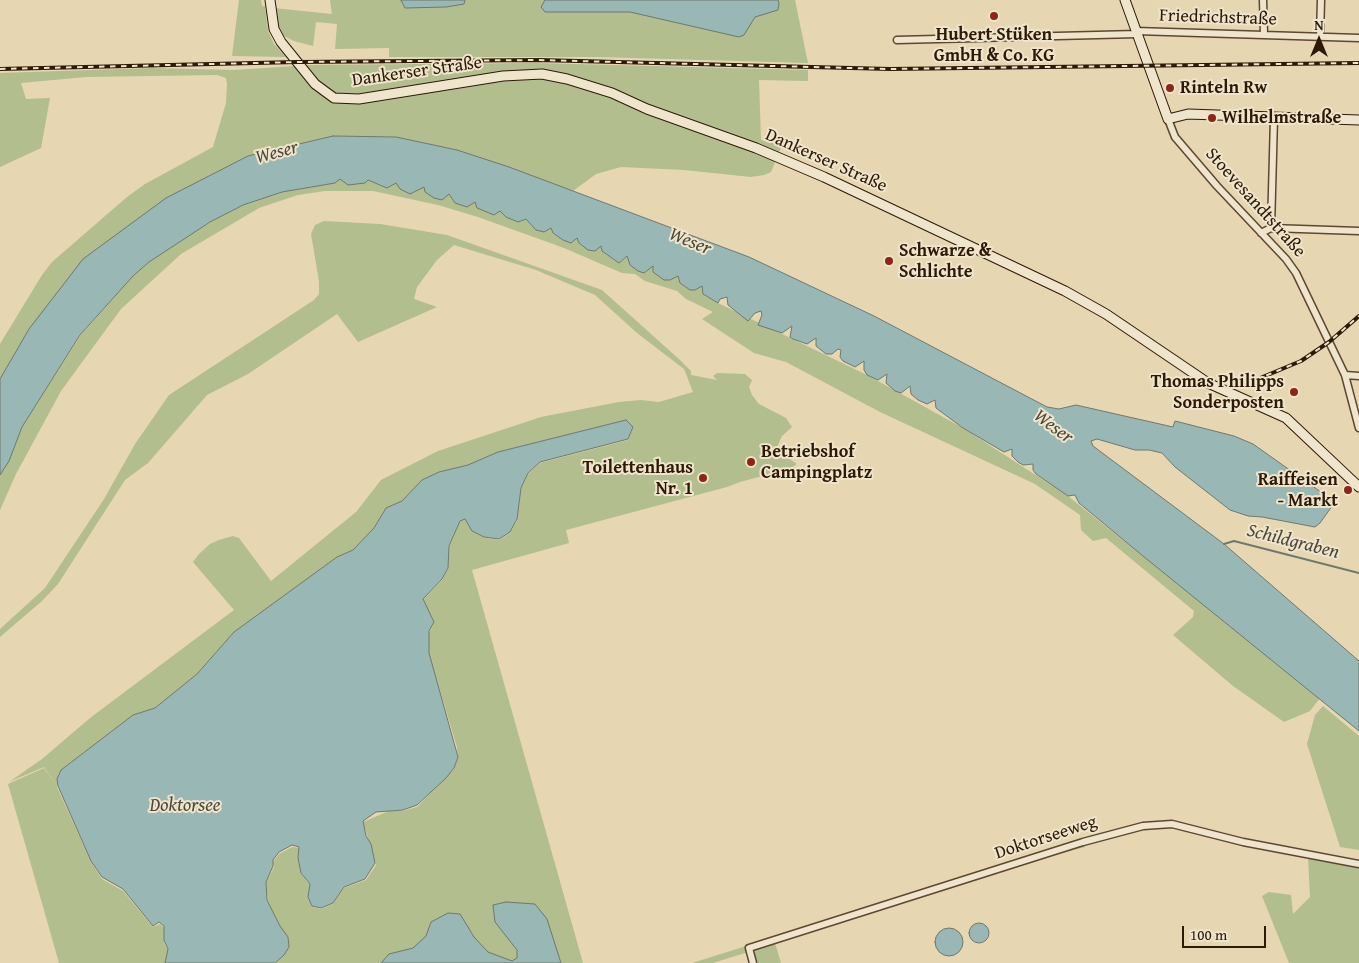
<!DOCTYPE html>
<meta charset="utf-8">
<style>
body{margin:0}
#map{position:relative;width:1359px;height:963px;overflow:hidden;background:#e6d6b1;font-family:"Gentium Book Plus",serif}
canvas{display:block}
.north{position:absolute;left:1294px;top:15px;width:50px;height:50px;-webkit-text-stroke:4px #efe4cc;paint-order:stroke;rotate:0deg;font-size:14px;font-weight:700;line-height:20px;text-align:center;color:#2e1906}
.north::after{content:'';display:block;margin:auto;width:18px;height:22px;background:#2e1906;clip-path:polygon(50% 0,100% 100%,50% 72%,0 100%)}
.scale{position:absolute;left:1182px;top:926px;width:84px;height:22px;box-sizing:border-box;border:2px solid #2e1906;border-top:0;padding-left:6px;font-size:15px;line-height:18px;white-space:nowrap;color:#2e1906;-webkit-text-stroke:4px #efe4cc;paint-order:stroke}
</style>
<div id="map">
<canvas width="1359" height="963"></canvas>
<div class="north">N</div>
<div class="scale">100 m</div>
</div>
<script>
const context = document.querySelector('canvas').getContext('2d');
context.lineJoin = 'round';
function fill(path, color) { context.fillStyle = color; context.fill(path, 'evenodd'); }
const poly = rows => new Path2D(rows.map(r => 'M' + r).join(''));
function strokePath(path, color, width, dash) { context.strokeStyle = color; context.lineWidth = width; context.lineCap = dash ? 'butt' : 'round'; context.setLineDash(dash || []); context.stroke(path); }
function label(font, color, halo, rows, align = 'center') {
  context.font = font + ' "Gentium Book Plus",serif'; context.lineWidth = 4; context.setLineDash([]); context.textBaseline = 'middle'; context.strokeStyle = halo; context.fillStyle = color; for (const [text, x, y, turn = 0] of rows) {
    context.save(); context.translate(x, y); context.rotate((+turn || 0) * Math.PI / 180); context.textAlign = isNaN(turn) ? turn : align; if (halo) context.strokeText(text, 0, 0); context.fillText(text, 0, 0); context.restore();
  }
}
const green = poly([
 [239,0,261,0,262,6,265,6,268,31,274,44,286,57,232,56],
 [330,0,795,0,808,63,597,57,389,57,389,48,335,49,337,24,316,22,313,46,294,41,282,35,278,30,274,8,332,14],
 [535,63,808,70,808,81,759,80,761,140,782,145,771,172,764,175,751,177,684,170,621,167,596,174,573,191,457,150,396,137,333,136,248,156,29,329,0,379,0,344,42,275,52,262,127,197,145,184,213,147,226,103,227,84,226,78,217,75,86,77,21,83,26,99,50,98,41,148,0,167,0,73,152,68,234,70,310,65],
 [340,179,368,180,387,188,396,182,410,194,424,186,449,194,455,203,466,207,475,202,496,214,500,210,506,217,518,222,526,219,536,230,551,228,553,233,563,240,571,242,577,237,581,245,601,246,602,251,619,263,628,256,628,261,653,266,670,280,678,275,680,283,690,290,702,286,705,296,718,303,867,375,963,428,1068,496,1320,698,1310,711,1284,722,1233,686,1173,635,1193,617,1194,611,1106,538,1093,541,1081,530,1080,515,1035,484,880,412,786,362,754,353,702,319,713,312,686,299,677,291,645,281,635,274,622,273,564,248,478,217,438,205,373,191,325,191,298,195,259,208,181,254,121,309,61,391,16,474,0,510,0,475,9,461,22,427,81,335,133,276,149,262,210,222,243,205,282,192],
 [324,221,380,224,447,235,602,290,680,360,691,371,691,375,717,380,713,376,717,373,745,374,752,380,749,387,752,395,759,404,786,418,792,427,782,436,777,447,771,446,797,464,789,469,740,482,727,487,566,530,569,543,472,570,583,963,561,963,519,950,519,959,513,963,426,938,414,949,382,963,276,963,289,948,289,939,280,927,268,901,266,883,274,867,273,862,279,854,292,847,299,848,298,859,301,874,310,885,308,898,312,907,321,909,333,904,344,888,366,880,376,865,363,822,389,811,403,811,417,807,454,769,458,758,457,747,429,654,429,633,434,623,423,600,442,580,448,569,449,548,460,521,465,519,472,531,485,538,499,540,510,533,517,521,521,489,528,474,540,463,628,440,633,428,626,420,498,452,468,465,439,472,422,480,402,501,386,508,374,528,353,550,337,557,234,632,197,674,155,708,133,715,61,770,58,775,57,787,91,862,102,879,123,891,153,927,160,924,164,928,164,942,168,951,165,963,59,963,8,784,44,768,57,786,44,767,9,782,42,759,90,718,234,610,193,562,199,554,210,544,219,540,233,536,239,538,271,581,356,512,381,480,438,451,541,417,619,402,641,400,659,402,693,392,684,369,637,333,595,295,536,270,454,245,437,260,417,287,414,299,437,307,358,342,337,314,248,374,207,395,148,463,125,480,58,584,42,601,0,637,0,629,45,588,104,499,135,444,169,395,314,300,319,294,319,281,311,234,315,225],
 [1323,706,1359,736,1359,850,1340,847,1307,744,1315,715],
 [1084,840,1085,847,1002,869,997,874,775,943,781,963,757,963,755,958,745,953,713,963,692,963],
 [1308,857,1359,868,1359,963,1289,963,1262,896,1269,892,1291,895,1293,914,1310,897]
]);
const water = poly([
 [401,0,465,0,464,4,446,7,405,8,401,0],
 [545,0,778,0,779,3,778,10,755,17,744,35,739,37,630,12,545,12,541,7,545,0],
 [333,136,396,137,457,150,509,167,749,257,874,316,1047,407,1059,409,1076,405,1173,427,1175,421,1234,436,1253,444,1335,502,1320,523,1315,527,1262,517,1248,516,1230,510,1175,467,1162,453,1149,450,1135,450,1097,439,1091,441,1093,446,1224,544,1359,661,1359,731,1143,556,1079,503,1075,495,1068,496,1036,474,1033,470,1033,464,1023,465,1018,462,1012,456,1012,449,1004,452,963,428,936,408,935,400,927,404,918,400,911,394,910,386,901,393,895,391,886,383,887,374,878,380,867,375,864,370,864,361,855,367,843,361,840,357,841,350,838,349,832,354,826,354,816,346,816,338,807,344,793,339,790,337,792,326,782,333,758,325,762,315,761,311,755,313,748,321,728,305,727,297,720,299,718,303,703,294,702,286,695,290,690,290,680,283,678,276,670,280,664,280,653,272,653,266,644,273,638,271,630,265,627,256,619,263,602,251,601,246,595,251,588,250,579,243,577,238,571,243,563,240,553,233,551,228,544,232,536,230,526,219,518,222,506,217,500,211,494,215,477,208,475,202,467,207,455,203,449,194,442,200,434,198,425,192,424,187,410,194,400,189,396,183,387,188,368,180,365,183,348,185,340,179,335,183,282,192,243,205,210,222,149,262,133,276,80,335,22,427,9,461,0,475,0,379,29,329,83,259,166,198,248,156,333,136],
 [626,420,633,427,628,439,540,462,528,473,521,488,517,519,510,532,499,539,484,537,472,531,465,519,460,521,449,546,448,568,442,579,423,599,434,622,429,631,429,653,458,757,454,768,446,778,417,805,403,810,376,812,363,821,366,836,371,844,375,863,365,879,344,887,333,903,321,908,312,906,308,897,310,884,301,873,298,858,299,847,292,845,279,852,273,860,273,866,266,882,267,900,280,926,288,937,289,947,284,955,275,963,165,963,168,949,164,940,164,926,159,922,153,926,123,889,102,877,91,861,58,786,57,779,61,770,133,715,155,708,197,674,234,632,337,557,353,550,374,528,386,508,402,501,422,480,439,472,468,465,498,452,626,420],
 [506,902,535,904,547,919,561,963,381,963,389,954,413,948,426,936,431,922,448,913,460,914,474,937,488,952,512,961,517,958,517,950,495,922,493,905,506,902],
 '969 933a10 10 0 1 1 20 0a10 10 0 1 1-20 0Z',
 '935 942a14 14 0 1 1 28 0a14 14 0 1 1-28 0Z'
]);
const stream = poly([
 [1224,544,1234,541,1359,573]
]);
const street = poly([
 [1263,0,1264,34],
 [1136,31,1359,38],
 [1320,36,1321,0],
 [897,40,1137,34],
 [1168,119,1175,137,1217,186,1286,259,1296,273,1345,375,1359,428],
 [1271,228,1274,118],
 [1261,233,1271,228,1359,231],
 [1345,375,1359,376],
 [753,963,749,948,1083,842,1143,826,1172,824,1243,842,1359,864]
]);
const secondary = poly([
 [270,0,274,29,281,42,315,84,334,98,359,99,503,76,542,74,567,79,612,93,647,109,756,148,824,177,1065,291,1106,314,1208,383,1286,418,1359,487],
 [1125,0,1168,119,1188,114,1359,120]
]);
const rail = poly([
 [0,69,297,62,539,60,890,69,1359,63],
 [1246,384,1301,361,1329,342,1359,316]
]);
const markers = [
 [994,16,5,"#8f2418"],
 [1170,88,5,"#8f2418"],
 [1212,118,5,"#8f2418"],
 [889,261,5,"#8f2418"],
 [1294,392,5,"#8f2418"],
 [751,462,5,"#8f2418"],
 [703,478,5,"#8f2418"],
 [1348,490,5,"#8f2418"]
];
const streetNames = [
 ["Friedrichstraße",1218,18,2],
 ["Dankerser Straße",417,72,-8],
 ["Dankerser Straße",826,161,24],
 ["Stoevesandtstraße",1255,203,48],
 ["Doktorseeweg",1046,838,-18]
];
const poiNames = [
 ["Hubert Stüken",994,35,"center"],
 ["GmbH & Co. KG",994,56,"center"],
 ["Rinteln Rw",1180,88],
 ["Wilhelmstraße",1222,118],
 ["Schwarze &",899,251],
 ["Schlichte",899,272],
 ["Thomas Philipps",1284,382,"right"],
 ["Sonderposten",1284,403,"right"],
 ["Betriebshof",761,452],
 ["Campingplatz",761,473],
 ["Toilettenhaus",693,468,"right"],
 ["Nr. 1",693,489,"right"],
 ["Raiffeisen",1338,480,"right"],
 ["- Markt",1338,501,"right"]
];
const waterNames = [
 ["Weser",277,153,-15],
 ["Weser",690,242,22],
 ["Weser",1053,427,36],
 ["Schildgraben",1293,542,14],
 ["Doktorsee",185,806]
];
fill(green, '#b2be8e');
fill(water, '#99b7b5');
strokePath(water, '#6e786f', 1);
strokePath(stream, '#6e786f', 2);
strokePath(street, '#5c4831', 9);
strokePath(secondary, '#2e1906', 11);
strokePath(street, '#efe4cc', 6);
strokePath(secondary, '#efe4cc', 9);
strokePath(rail, '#2e1906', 4);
strokePath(rail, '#efe4cc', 2, [5.5]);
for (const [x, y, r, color] of markers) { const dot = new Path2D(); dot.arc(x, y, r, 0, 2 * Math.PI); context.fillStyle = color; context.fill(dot); strokePath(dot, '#efe4cc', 2); }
label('18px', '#2e1906', '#efe4cc', streetNames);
label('bold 18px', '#2e1906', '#efe4cc', poiNames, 'left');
label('italic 19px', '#4e483b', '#efe4cc', waterNames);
</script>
